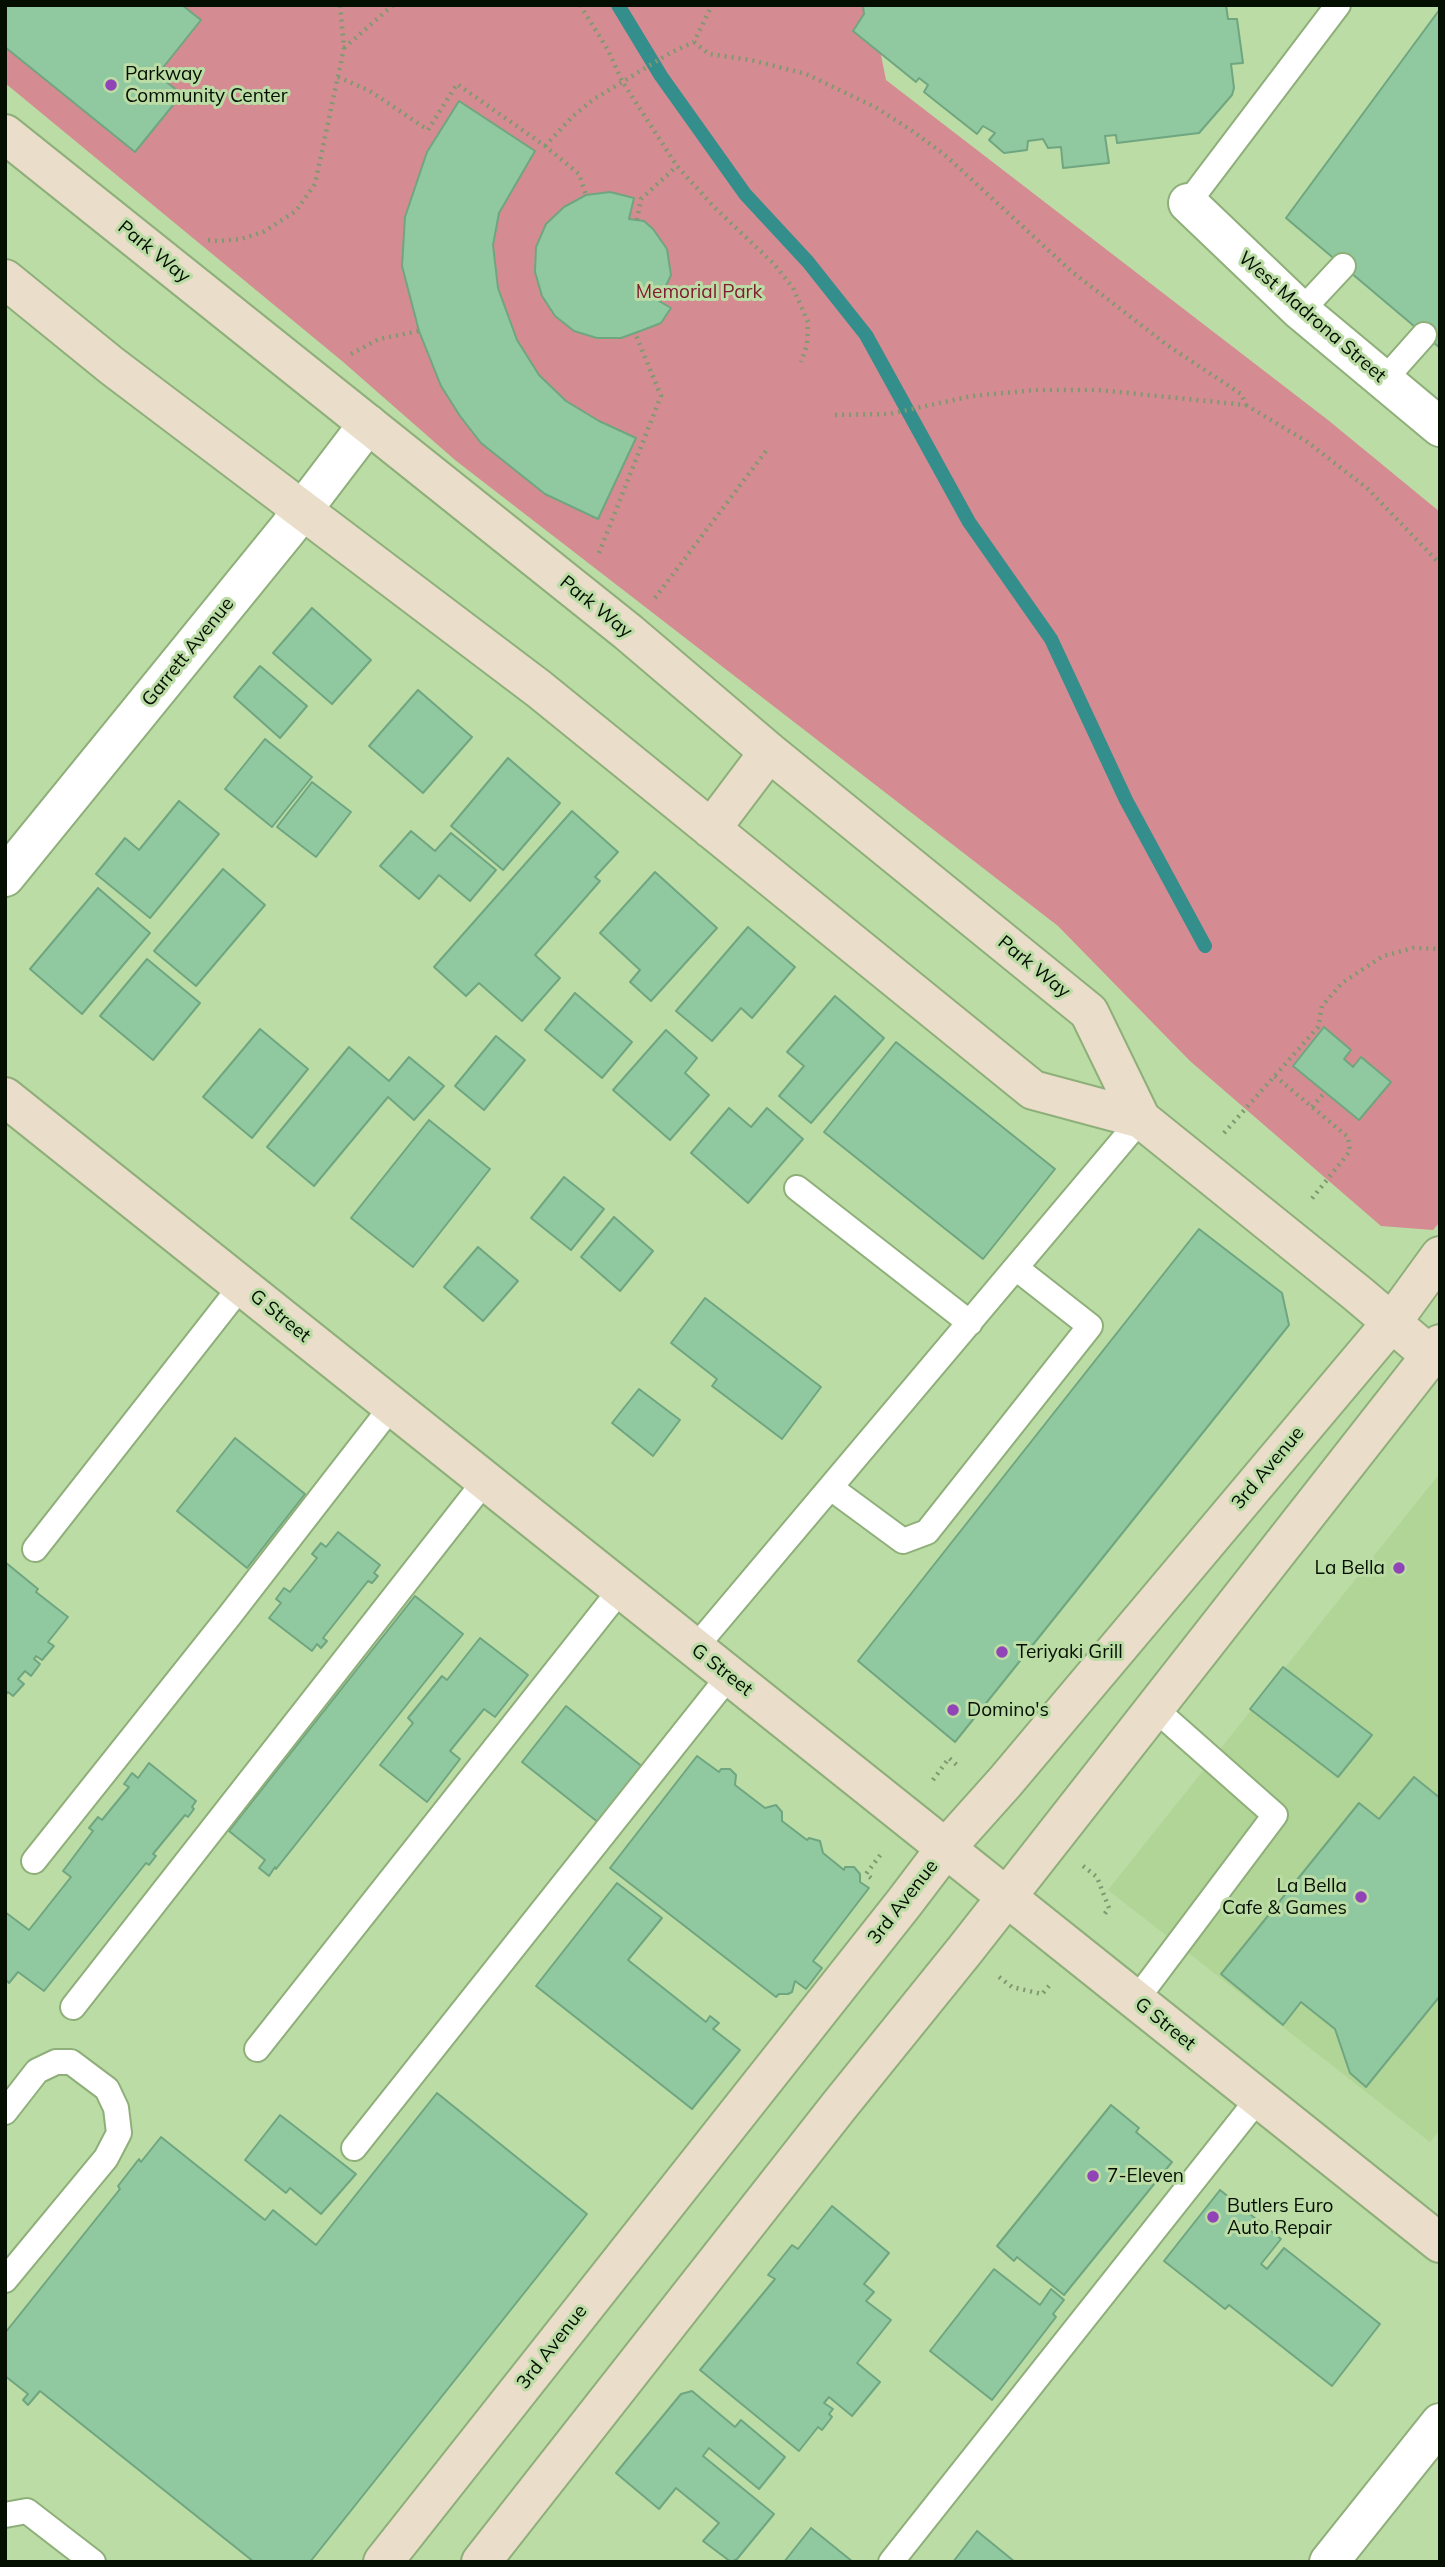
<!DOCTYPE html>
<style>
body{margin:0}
#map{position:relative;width:1445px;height:2567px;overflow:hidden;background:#bbdca5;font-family:Mulish,sans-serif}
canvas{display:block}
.frame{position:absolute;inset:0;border:7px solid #050f01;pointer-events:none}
</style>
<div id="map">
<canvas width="1445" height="2567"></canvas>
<div class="frame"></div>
</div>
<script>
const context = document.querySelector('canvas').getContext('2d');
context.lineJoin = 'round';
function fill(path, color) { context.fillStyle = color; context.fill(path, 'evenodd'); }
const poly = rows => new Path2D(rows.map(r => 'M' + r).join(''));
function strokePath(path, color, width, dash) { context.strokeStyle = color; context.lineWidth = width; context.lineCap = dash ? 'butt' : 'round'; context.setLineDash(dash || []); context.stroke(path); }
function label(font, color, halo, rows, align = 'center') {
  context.font = font + ' Mulish,sans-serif'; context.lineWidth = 6; context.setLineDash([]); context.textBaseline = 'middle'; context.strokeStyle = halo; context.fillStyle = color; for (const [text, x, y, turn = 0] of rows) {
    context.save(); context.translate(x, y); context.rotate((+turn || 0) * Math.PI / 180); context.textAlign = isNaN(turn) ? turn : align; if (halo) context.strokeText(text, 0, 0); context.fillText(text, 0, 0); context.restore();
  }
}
const built = poly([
 [1440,1473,1440,2130,1430,2142,1108,1890]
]);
const green = poly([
 [5,5,871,5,886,80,1328,420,1440,512,1440,1222,1433,1230,1381,1226,1190,1061,1058,926,455,460,342,361,5,83]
]);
const stream = poly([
 [618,5,661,76,745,194,808,262,866,335,969,522,1051,639,1126,800,1205,946]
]);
const building = poly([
 [5,5,182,5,201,20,157,75,182,94,135,152,5,47,5,5],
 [863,5,1226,5,1228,19,1237,19,1243,63,1231,64,1234,88,1232,95,1199,133,1117,143,1116,135,1105,136,1109,163,1063,168,1061,147,1048,148,1043,139,1028,141,1027,150,1004,153,989,140,995,133,983,126,977,134,924,92,928,85,919,78,916,82,853,31,864,14,863,5],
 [1440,9,1440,348,1286,218,1440,9],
 [459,101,535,151,499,213,493,245,498,288,517,340,539,375,566,401,599,421,636,438,598,519,545,494,481,443,460,416,441,386,419,331,402,266,405,217,427,152,459,101],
 [610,192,634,198,629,219,644,221,653,229,667,249,671,275,659,301,671,308,661,323,643,330,621,338,597,338,574,331,555,316,542,296,535,272,536,247,546,224,564,207,586,195,610,192],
 [312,608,371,660,332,704,273,653,312,608],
 [260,666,307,706,280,738,234,697,260,666],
 [418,690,472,737,423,793,369,746,418,690],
 [265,739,312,777,272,827,225,789,265,739],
 [508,758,560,803,503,870,451,826,508,758],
 [312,782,351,812,316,857,277,827,312,782],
 [179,801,219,834,150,918,96,874,125,838,139,850,179,801],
 [572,811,618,852,595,877,600,881,535,955,560,978,522,1021,479,983,466,996,434,967,572,811],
 [411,831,435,851,451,833,496,870,470,901,439,875,419,899,380,866,411,831],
 [223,869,265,905,196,986,154,951,223,869],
 [655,872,717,928,651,1001,630,982,640,970,600,933,655,872],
 [98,888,150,933,82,1014,30,969,98,888],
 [748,927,795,967,752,1018,741,1008,712,1041,676,1011,748,927],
 [147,959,200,1003,153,1060,100,1016,147,959],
 [575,993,632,1042,602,1078,545,1030,575,993],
 [835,996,884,1038,811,1123,779,1096,804,1066,787,1052,835,996],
 [1324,1027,1351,1050,1344,1059,1353,1067,1361,1057,1391,1082,1359,1120,1293,1066,1324,1027],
 [260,1029,308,1069,252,1138,203,1097,260,1029],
 [666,1030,697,1058,685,1073,709,1095,670,1140,613,1090,666,1030],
 [496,1036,525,1060,484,1110,455,1086,496,1036],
 [896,1042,1055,1169,983,1259,824,1132,896,1042],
 [349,1047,389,1081,409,1057,444,1086,414,1120,388,1097,314,1186,267,1147,349,1047],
 [729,1108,751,1127,767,1108,803,1139,748,1203,691,1153,729,1108],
 [429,1120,490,1169,413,1267,351,1218,429,1120],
 [564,1177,604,1209,571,1250,531,1218,564,1177],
 [614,1217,653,1251,620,1291,581,1257,614,1217],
 [1199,1229,1282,1293,1289,1325,955,1742,858,1661,1199,1229],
 [478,1247,518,1281,483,1321,444,1287,478,1247],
 [705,1298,821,1387,782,1439,712,1386,717,1379,671,1343,705,1298],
 [639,1389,680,1420,653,1456,612,1423,639,1389],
 [235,1438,305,1494,247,1568,177,1511,235,1438],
 [338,1532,380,1565,374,1573,378,1576,372,1583,368,1581,323,1638,327,1641,321,1648,317,1644,312,1651,269,1618,281,1603,276,1599,284,1588,290,1592,317,1558,312,1554,321,1543,326,1547,338,1532],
 [5,1562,38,1589,36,1592,68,1617,48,1642,54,1646,42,1660,36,1656,34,1659,40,1664,31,1676,25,1671,18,1679,24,1684,13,1696,8,1692,5,1695,5,1562],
 [415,1596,463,1634,276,1869,275,1867,269,1876,259,1868,265,1860,229,1831,415,1596],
 [480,1638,528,1675,495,1717,484,1709,450,1751,460,1759,427,1802,380,1765,413,1723,408,1718,442,1676,447,1680,480,1638],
 [1283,1667,1372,1735,1338,1777,1250,1709,1283,1667],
 [566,1706,649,1772,604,1827,522,1762,566,1706],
 [697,1756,719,1772,721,1769,730,1769,736,1775,735,1785,765,1808,776,1805,782,1812,782,1821,807,1840,809,1838,820,1841,823,1853,844,1870,845,1867,854,1867,860,1874,860,1882,869,1888,813,1961,822,1968,806,1989,795,1981,792,1992,788,1994,779,1994,776,1997,610,1868,697,1756],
 [149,1763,196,1801,192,1807,194,1809,188,1817,185,1815,153,1854,156,1856,149,1865,146,1863,44,1991,18,1972,9,1983,5,1979,5,1912,29,1930,71,1877,63,1871,93,1831,89,1828,98,1817,102,1820,129,1787,124,1784,132,1773,138,1778,149,1763],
 [1414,1777,1440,1798,1440,1996,1366,2087,1350,2073,1335,2029,1301,2002,1283,2025,1221,1974,1359,1803,1379,1819,1414,1777],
 [617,1883,662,1918,628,1960,706,2022,710,2016,719,2023,713,2029,740,2050,692,2109,536,1986,617,1883],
 [437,2093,587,2214,310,2562,254,2562,40,2391,28,2405,23,2400,28,2394,5,2376,5,2333,120,2189,118,2186,139,2159,141,2162,161,2137,265,2220,273,2210,316,2245,437,2093],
 [1111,2105,1139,2128,1136,2132,1172,2162,1064,2295,1017,2257,1014,2261,997,2246,1111,2105],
 [280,2115,356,2174,321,2214,290,2188,286,2193,245,2160,280,2115],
 [1220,2190,1281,2239,1261,2264,1267,2269,1284,2248,1380,2324,1332,2386,1229,2305,1225,2309,1164,2261,1220,2190],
 [832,2206,889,2253,864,2284,874,2292,866,2301,891,2320,857,2363,880,2382,852,2416,829,2397,824,2403,833,2409,829,2414,832,2417,822,2430,818,2427,799,2451,700,2370,775,2279,768,2275,792,2245,798,2249,832,2206],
 [994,2269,1040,2305,1051,2289,1064,2300,1053,2314,1056,2317,992,2400,930,2351,994,2269],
 [692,2391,735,2427,741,2420,785,2457,759,2489,709,2448,703,2456,774,2514,737,2559,731,2562,703,2541,719,2523,676,2488,659,2509,616,2473,681,2394,692,2391],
 [811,2528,853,2562,784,2562,811,2528],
 [977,2531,1015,2562,953,2562,977,2531]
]);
const path = poly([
 [580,5,608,50,622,81,677,166,714,207,774,264,793,288,808,322,807,345,801,362],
 [694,42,709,54,751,60,806,74,875,107,911,130,945,155,1071,271,1167,345,1241,394,1246,405,1099,390,1035,390,972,396,889,414,831,415],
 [344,48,393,5],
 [338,77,370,91,428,130,457,84,545,146,579,174,586,195],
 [545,146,573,116,594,99,670,53,694,42,712,5],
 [637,220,641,199,677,166],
 [208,240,219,241,241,239,263,232,296,211,315,184,344,48,340,5],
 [351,354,379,339,419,331],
 [1246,405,1306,441,1367,488,1440,564],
 [599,553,661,396,635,333],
 [655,598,766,451],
 [1275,1076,1348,1137,1350,1151,1310,1201],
 [1312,1107,1325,1092],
 [1224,1133,1318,1027,1322,1006,1342,983,1383,956,1413,948,1440,949],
 [933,1780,949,1758,959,1767],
 [1083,1866,1097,1877,1109,1908,1103,1916],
 [871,1878,866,1874,881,1854],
 [999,1977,1012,1987,1042,1994,1049,1986]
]);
const lane = poly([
 [1188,203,1338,5],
 [1301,311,1343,266],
 [1384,380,1424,335],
 [797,1188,970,1323],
 [831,1488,903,1541,927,1532,1090,1326,1016,1268],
 [35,1549,242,1285],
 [694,1649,1141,1119],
 [34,1861,230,1615,392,1406],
 [1136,2000,1275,1815,1154,1708],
 [73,2007,485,1481],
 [257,2049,621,1589],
 [5,2112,37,2071,56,2062,71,2062,107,2089,116,2108,119,2133,106,2158,5,2280],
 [354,2148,729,1676],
 [5,2515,27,2511,93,2562],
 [891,2562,1258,2099]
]);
const street = poly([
 [1188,203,1301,311,1440,427],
 [5,877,288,529,368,424],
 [1329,2562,1440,2423]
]);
const secondary = poly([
 [5,134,628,632,769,752,1089,1012,1141,1119],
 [5,279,112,366,539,689,1033,1090,1141,1119,1358,1294,1430,1355],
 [711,829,769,752],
 [5,1097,1440,2243],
 [383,2562,904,1903,945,1849,1005,1782,1392,1322,1440,1256],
 [481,2562,839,2106,965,1950,1440,1344]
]);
const markers = [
 [111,85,7,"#9144b5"],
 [1399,1568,7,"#9144b5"],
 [1002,1652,7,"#9144b5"],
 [953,1710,7,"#9144b5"],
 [1361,1897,7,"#9144b5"],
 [1093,2176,7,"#9144b5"],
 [1213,2217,7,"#9144b5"]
];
const poiNames = [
 ["Parkway",125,74],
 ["Community Center",125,96],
 ["La Bella",1385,1568,"right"],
 ["Teriyaki Grill",1016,1652],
 ["Domino's",967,1710],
 ["La Bella",1347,1886,"right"],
 ["Cafe & Games",1347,1908,"right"],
 ["7-Eleven",1107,2176],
 ["Butlers Euro",1227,2206],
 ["Auto Repair",1227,2228]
];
const streetNames = [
 ["Park Way",154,252,39],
 ["West Madrona Street",1312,317,41],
 ["Park Way",596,607,39],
 ["Garrett Avenue",188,652,-51],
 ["Park Way",1034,967,39],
 ["G Street",280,1316,39],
 ["3rd Avenue",1268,1468,-50],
 ["G Street",722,1670,38],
 ["3rd Avenue",903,1902,-52],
 ["G Street",1165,2024,39],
 ["3rd Avenue",552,2347,-52]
];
const parkNames = [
 ["Memorial Park",699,292]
];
fill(built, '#b0d597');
fill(green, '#d48c92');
strokePath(stream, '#348e8c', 14);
fill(building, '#90c8a0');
strokePath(building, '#6fa680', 2);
strokePath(lane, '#8faf7a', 28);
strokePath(street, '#8faf7a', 42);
strokePath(secondary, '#8faf7a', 42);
strokePath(path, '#809970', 4.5, [2, 5]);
strokePath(lane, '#fff', 24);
strokePath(street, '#fff', 38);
strokePath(secondary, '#eaddca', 38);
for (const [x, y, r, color] of markers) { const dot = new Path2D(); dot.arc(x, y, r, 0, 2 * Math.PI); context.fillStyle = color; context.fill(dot); strokePath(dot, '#bbdca5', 2.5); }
label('19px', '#050f01', '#bbdca5', poiNames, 'left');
label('19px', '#050f01', '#bbdca5', streetNames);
label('19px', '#821c32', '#bbdca5', parkNames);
</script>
